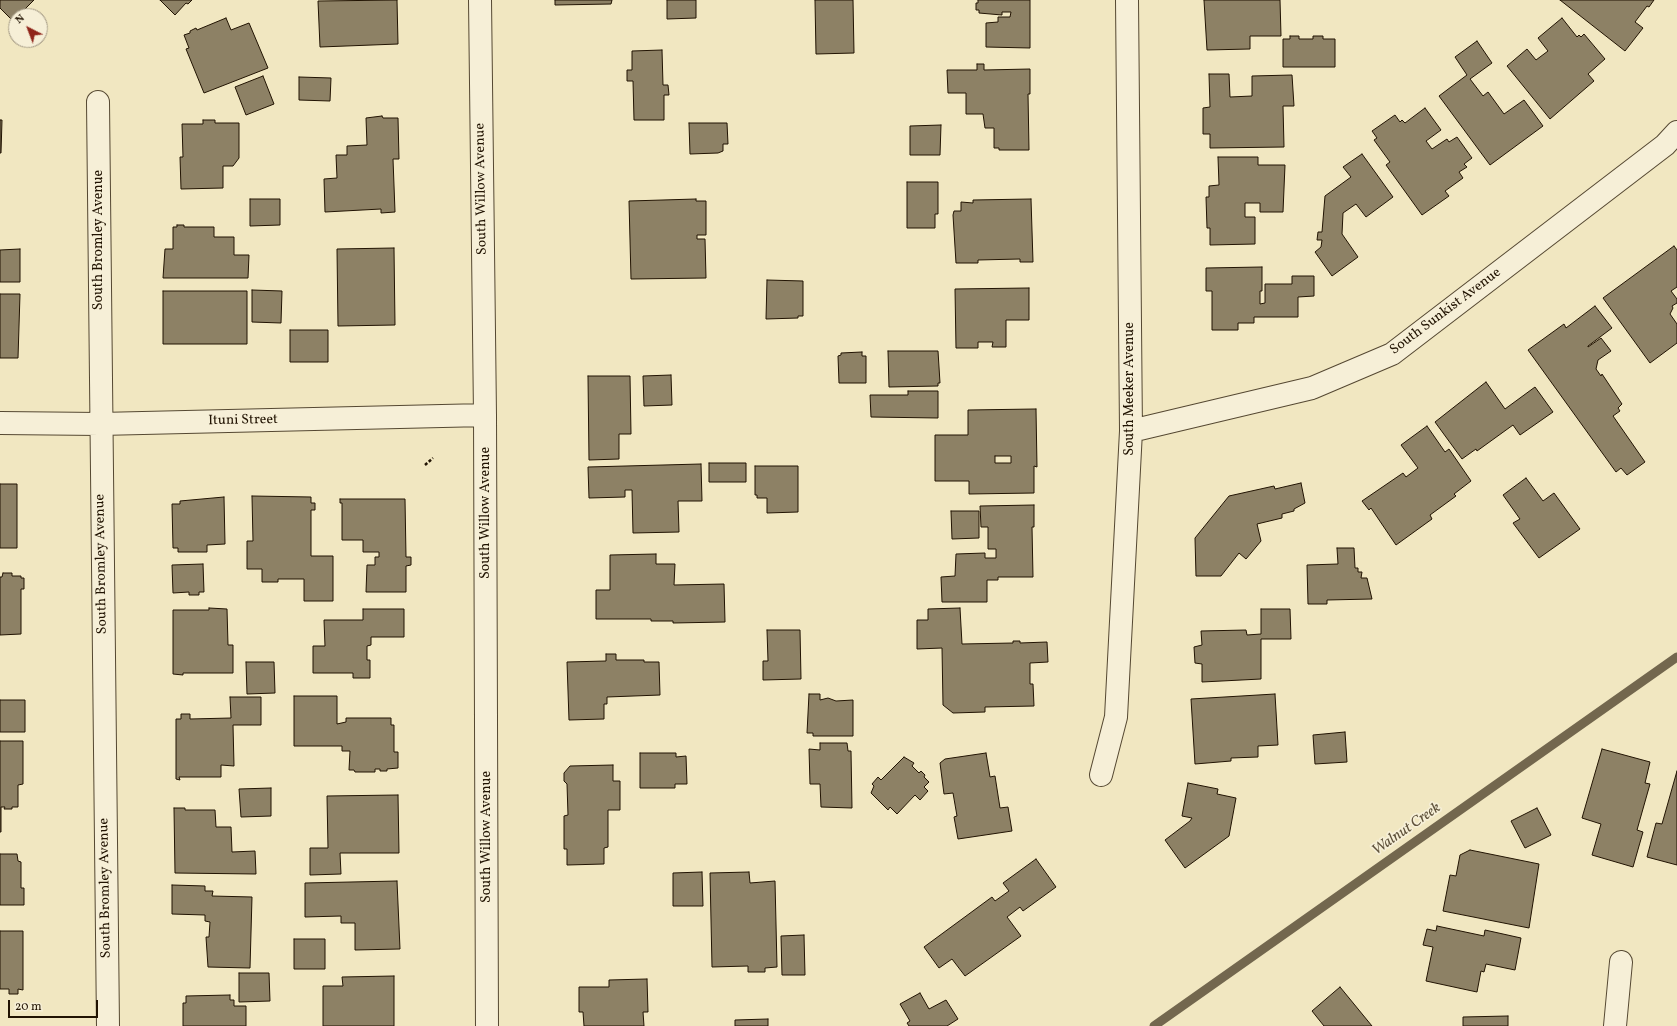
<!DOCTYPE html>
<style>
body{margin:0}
#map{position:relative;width:1677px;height:1026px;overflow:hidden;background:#f1e7c1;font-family:Vollkorn,serif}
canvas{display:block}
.north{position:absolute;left:8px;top:8px;width:40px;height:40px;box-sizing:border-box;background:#f6efd7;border:1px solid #a19782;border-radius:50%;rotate:318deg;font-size:11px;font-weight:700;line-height:16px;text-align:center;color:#211302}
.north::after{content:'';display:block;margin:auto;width:14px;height:18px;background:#8f2418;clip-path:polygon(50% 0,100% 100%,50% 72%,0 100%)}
.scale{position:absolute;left:8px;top:1000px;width:90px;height:18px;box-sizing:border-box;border:2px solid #211302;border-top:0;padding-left:5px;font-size:12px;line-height:14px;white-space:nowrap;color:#211302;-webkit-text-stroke:3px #f6efd7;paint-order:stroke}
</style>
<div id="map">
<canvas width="1677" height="1026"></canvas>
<div class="north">N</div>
<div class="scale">20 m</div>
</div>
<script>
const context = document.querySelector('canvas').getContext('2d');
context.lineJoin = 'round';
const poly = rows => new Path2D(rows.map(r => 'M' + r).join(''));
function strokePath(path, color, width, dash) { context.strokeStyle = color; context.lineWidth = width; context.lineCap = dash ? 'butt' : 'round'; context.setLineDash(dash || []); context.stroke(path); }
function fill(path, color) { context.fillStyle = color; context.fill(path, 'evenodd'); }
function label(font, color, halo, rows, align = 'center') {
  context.font = font + ' Vollkorn,serif'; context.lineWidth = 3.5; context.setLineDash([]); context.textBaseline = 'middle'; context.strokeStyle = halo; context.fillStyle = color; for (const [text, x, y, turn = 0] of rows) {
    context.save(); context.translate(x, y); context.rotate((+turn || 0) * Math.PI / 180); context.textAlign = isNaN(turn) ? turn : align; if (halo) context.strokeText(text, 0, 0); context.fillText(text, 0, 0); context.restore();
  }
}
const stream = poly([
 [1154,1026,1677,657]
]);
const building = poly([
 [0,0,34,0,13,21,0,8,0,0],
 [160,0,192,0,188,4,186,3,175,15,160,0],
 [397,0,398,44,320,47,318,1,397,0],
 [555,0,612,0,611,4,555,5,555,0],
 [667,0,696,0,696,18,667,19,667,0],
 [815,0,853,0,854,53,816,54,815,0],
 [978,0,1030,0,1030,48,986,47,986,23,998,22,998,17,1010,17,1011,12,1002,12,1002,15,979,13,979,10,976,10,976,3,978,3,978,0],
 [1204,0,1280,0,1281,36,1250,36,1250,49,1207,50,1204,0],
 [1560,0,1654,0,1649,7,1647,6,1635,22,1643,28,1625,51,1560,0],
 [226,18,231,30,249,23,268,68,204,93,186,49,189,48,184,35,190,33,190,31,196,28,197,30,226,18],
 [1562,18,1577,37,1579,35,1581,37,1584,34,1605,59,1588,74,1594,81,1550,119,1507,66,1527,49,1536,60,1548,51,1538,38,1562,18],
 [1290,36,1299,36,1299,39,1313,39,1313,36,1323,36,1323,39,1335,39,1335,67,1283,67,1283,39,1290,39,1290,36],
 [1477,41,1492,63,1470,79,1483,96,1488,92,1504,114,1524,100,1543,126,1490,165,1439,96,1467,75,1455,57,1477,41],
 [662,50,663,85,668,85,669,95,664,95,664,120,634,120,633,81,627,81,627,70,632,70,632,51,662,50],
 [977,64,984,64,984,70,1030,69,1030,94,1028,94,1029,150,999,150,999,148,994,148,994,128,985,128,983,114,966,114,966,93,948,93,947,70,977,70,977,64],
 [1209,74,1229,74,1230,97,1252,96,1252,76,1292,75,1294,106,1283,106,1284,147,1210,148,1210,134,1203,134,1203,108,1210,107,1209,74],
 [263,76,274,104,246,115,235,87,263,76],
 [299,77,331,78,330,101,299,100,299,77],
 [1425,108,1441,130,1426,141,1432,149,1447,139,1449,142,1457,137,1472,158,1464,164,1467,167,1459,172,1463,178,1445,191,1449,196,1422,215,1386,165,1390,162,1374,140,1377,138,1372,131,1395,115,1400,122,1402,120,1405,123,1425,108],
 [382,116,383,118,398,118,399,159,393,159,395,212,381,213,381,209,325,212,324,179,337,178,336,155,347,155,347,146,367,145,366,118,382,116],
 [0,120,2,120,1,153,0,153,0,120],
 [203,120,215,120,215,123,239,123,239,158,233,166,223,166,223,188,181,189,180,157,183,157,182,124,203,124,203,120],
 [689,123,727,123,728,144,723,144,723,151,718,153,690,154,689,123],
 [941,125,940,155,910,155,910,126,941,125],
 [1362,154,1393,197,1366,217,1356,204,1343,213,1342,234,1358,257,1332,276,1315,252,1321,247,1322,240,1317,240,1318,232,1322,232,1325,196,1351,177,1343,167,1362,154],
 [1218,157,1258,157,1258,165,1285,165,1283,212,1260,212,1260,203,1245,203,1245,217,1255,217,1255,244,1210,245,1210,228,1207,228,1206,197,1209,197,1209,186,1219,185,1218,157],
 [907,182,938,182,938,214,935,214,935,228,907,228,907,182],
 [250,199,280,199,280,225,250,226,250,199],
 [696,199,696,201,706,201,706,235,697,235,697,239,705,239,706,278,631,279,629,201,696,199],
 [1031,199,1033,262,1020,262,1020,259,978,260,978,263,956,263,953,215,954,211,961,211,961,202,973,203,973,200,1031,199],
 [177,225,184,225,184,227,214,227,214,237,234,237,234,255,249,255,248,278,163,278,165,249,173,249,173,227,177,227,177,225],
 [1674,246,1677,250,1677,287,1671,291,1677,299,1677,303,1672,306,1673,308,1670,314,1677,324,1677,343,1650,363,1603,298,1674,246],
 [394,248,395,325,338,326,337,249,394,248],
 [20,249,20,282,0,282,0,250,20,249],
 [1262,267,1262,291,1260,291,1260,304,1265,303,1265,284,1292,284,1292,276,1314,276,1314,296,1298,297,1298,317,1254,317,1254,323,1238,323,1238,330,1212,330,1212,291,1206,291,1206,268,1262,267],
 [767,280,803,281,803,316,798,316,798,318,766,319,767,280],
 [1029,288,1029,320,1006,320,1006,347,992,347,993,342,978,342,978,348,956,348,955,289,1029,288],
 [252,290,282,291,281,323,252,322,252,290],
 [163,291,247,291,247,344,163,344,163,291],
 [0,294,20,294,18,358,0,358,0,294],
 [1595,306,1612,328,1588,346,1588,347,1601,338,1611,351,1598,360,1596,369,1601,376,1602,374,1622,404,1618,408,1620,411,1613,416,1645,462,1627,475,1621,468,1616,472,1528,350,1564,324,1566,328,1595,306],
 [290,330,328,330,328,362,290,362,290,330],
 [888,351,938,351,940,383,938,383,938,386,889,387,888,351],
 [862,352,862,356,866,356,866,383,839,383,838,356,841,355,841,353,862,352],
 [671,375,672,405,644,406,643,376,671,375],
 [588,376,630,376,631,434,619,434,619,459,589,460,588,376],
 [1486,382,1505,409,1535,387,1553,412,1520,435,1513,425,1477,451,1476,449,1462,459,1435,422,1486,382],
 [908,391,938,391,938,418,871,417,870,395,908,395,908,391],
 [1036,409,1037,467,1034,466,1034,493,969,494,969,481,935,481,935,435,968,435,968,410,1036,409],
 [995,456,1011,456,1011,463,995,463,995,456],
 [1427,426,1445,452,1449,449,1471,481,1454,494,1456,496,1430,515,1432,519,1396,545,1371,508,1369,510,1362,501,1403,473,1406,477,1418,468,1401,445,1427,426],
 [709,463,746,463,746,482,709,482,709,463],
 [701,464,702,501,678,501,679,532,633,533,632,490,625,490,625,497,589,498,588,467,701,464],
 [755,466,798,466,798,512,767,513,767,498,757,498,757,495,755,495,755,466],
 [1526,478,1543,501,1554,493,1580,529,1539,558,1513,523,1520,519,1503,495,1526,478],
 [1301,483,1305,503,1294,509,1294,511,1282,514,1282,518,1257,524,1261,541,1246,559,1239,553,1221,576,1196,576,1195,538,1229,496,1274,486,1275,489,1301,483],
 [0,484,17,484,17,548,0,548,0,484],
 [252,496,311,497,311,503,315,503,315,510,311,510,311,556,333,556,333,601,304,601,304,579,278,579,278,582,262,582,262,569,247,569,247,541,253,541,252,496],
 [224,497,225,544,207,545,207,552,178,552,178,548,173,548,172,504,180,504,180,501,224,497],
 [340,499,405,499,406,557,411,557,411,565,406,566,406,592,366,592,367,565,375,565,375,557,379,557,379,552,363,552,363,540,342,540,342,503,340,503,340,499],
 [1034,505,1034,527,1032,527,1033,577,998,577,998,580,987,580,987,602,942,602,941,577,955,576,956,554,985,553,985,558,996,558,996,549,988,549,988,527,981,527,980,506,1034,505],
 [951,511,979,511,979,538,952,539,951,511],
 [1337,548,1354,548,1355,568,1358,568,1358,572,1362,572,1361,578,1367,578,1372,599,1327,600,1327,604,1308,604,1307,565,1338,564,1337,548],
 [656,554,656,564,675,564,674,585,724,584,725,622,673,623,673,621,651,621,651,619,596,619,596,590,610,590,610,555,656,554],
 [203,564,204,592,199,592,199,595,189,595,189,592,173,593,172,565,203,564],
 [3,573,12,573,12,576,21,576,21,578,24,578,24,589,21,589,21,634,0,635,0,577,2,577,3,573],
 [209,608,227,609,228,645,233,645,233,673,183,673,183,675,173,674,173,610,209,610,209,608],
 [960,608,962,644,1013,643,1013,641,1020,641,1020,643,1047,642,1048,662,1030,663,1030,684,1033,684,1034,706,985,707,985,712,953,713,943,705,942,648,917,649,917,620,928,620,928,609,960,608],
 [363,609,404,609,404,637,371,637,371,645,367,646,367,660,370,660,370,678,353,678,353,673,313,673,313,646,325,646,324,620,363,620,363,609],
 [1261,609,1290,609,1291,639,1261,639,1261,679,1202,682,1202,664,1195,663,1194,647,1202,645,1201,631,1246,630,1247,635,1261,634,1261,609],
 [767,630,800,630,801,679,763,680,763,661,768,661,767,630],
 [606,654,616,654,616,660,644,660,644,662,659,662,660,695,607,697,607,704,604,704,604,719,569,720,567,662,606,661,606,654],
 [246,662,274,662,275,693,247,694,246,662],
 [809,694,820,694,820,700,828,698,836,701,853,700,853,736,813,736,813,733,807,733,809,694],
 [1275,694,1278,745,1258,746,1258,757,1231,758,1231,761,1195,764,1191,699,1275,694],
 [294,696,337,696,337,724,346,722,346,718,391,718,391,725,394,725,394,752,398,752,398,768,387,769,387,771,380,771,380,769,375,769,375,772,355,772,354,770,349,770,350,751,342,751,342,746,294,746,294,696],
 [230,697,261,697,261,725,233,725,234,766,221,765,221,777,179,777,180,780,176,779,176,719,181,719,181,714,190,714,190,719,231,718,230,697],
 [0,700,25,700,25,732,0,732,0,700],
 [1345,732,1347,762,1315,764,1313,735,1345,732],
 [0,741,23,741,23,784,18,785,18,807,12,807,12,809,4,809,5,807,1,807,1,832,0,832,0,741],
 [820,743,847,743,848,751,851,751,852,808,821,807,820,784,810,784,809,749,820,750,820,743],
 [1602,749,1650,762,1645,783,1650,784,1637,830,1643,832,1633,867,1592,855,1601,824,1582,818,1602,749],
 [640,753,676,753,676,757,686,756,687,784,675,784,675,788,640,788,640,753],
 [986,753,990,777,995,776,1000,808,1008,807,1012,831,958,839,954,817,957,816,953,793,944,794,940,763,945,759,986,753],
 [904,757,914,763,912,766,919,773,921,771,925,775,924,777,929,782,924,787,928,791,920,800,915,795,897,814,890,807,888,810,871,793,874,786,872,784,878,777,881,780,904,757],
 [613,765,613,781,620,781,620,810,608,810,608,847,604,848,604,864,567,865,567,849,564,849,564,816,568,815,567,784,564,781,564,773,570,766,613,765],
 [1677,771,1677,865,1647,857,1656,823,1662,824,1677,771],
 [1188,783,1218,789,1217,794,1236,798,1229,836,1185,868,1165,840,1190,821,1192,818,1182,816,1188,783],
 [271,788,271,816,241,817,239,789,271,788],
 [398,795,399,853,340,853,341,874,310,875,310,848,328,848,327,796,398,795],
 [174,808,185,808,185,810,215,810,216,827,231,827,232,852,255,851,256,874,175,873,174,808],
 [1537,808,1551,835,1525,848,1511,821,1537,808],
 [1470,850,1539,864,1529,928,1443,911,1450,875,1456,876,1460,855,1470,850],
 [0,854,17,854,18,861,21,862,21,888,24,888,24,905,0,905,0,854],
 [1036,859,1056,887,1023,911,1020,907,1007,917,1021,936,965,976,952,959,939,968,924,947,992,897,995,901,1009,891,1003,883,1036,859],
 [702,872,703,906,673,906,673,873,702,872],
 [749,872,750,883,775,881,777,967,765,968,765,972,748,972,748,966,712,967,710,873,749,872],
 [397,881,400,949,355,950,355,923,341,923,341,916,305,917,305,883,397,881],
 [172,885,205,886,205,891,213,891,212,896,252,897,250,968,208,967,206,937,209,937,210,922,205,921,205,915,172,914,172,885],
 [1437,926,1484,936,1485,930,1521,938,1515,970,1486,964,1484,972,1481,971,1477,992,1426,981,1433,947,1423,945,1427,929,1436,931,1437,926],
 [0,931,23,931,23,990,18,989,18,994,9,994,9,989,0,989,0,931],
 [804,935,805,975,782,975,781,936,804,935],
 [294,939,325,939,325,969,294,969,294,939],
 [239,973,269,973,270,1001,239,1002,239,973],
 [394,976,394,1026,323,1026,323,986,343,986,342,977,394,976],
 [647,979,648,1012,643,1012,644,1026,584,1026,583,1012,579,1012,579,987,609,987,609,980,647,979],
 [1340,987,1372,1026,1324,1026,1312,1011,1340,987],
 [920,993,929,1009,946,1000,958,1019,947,1026,909,1026,907,1023,910,1021,900,1004,920,993],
 [230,995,230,1000,234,1000,234,1006,246,1006,246,1026,183,1026,183,1003,186,1003,186,996,230,995],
 [1508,1016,1508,1026,1463,1026,1463,1017,1508,1016],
 [768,1019,768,1026,735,1026,735,1020,768,1019]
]);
const path = poly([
 [425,465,433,458]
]);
const minor = poly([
 [480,0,485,415,487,1026],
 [98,102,108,1026],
 [0,423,100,424,485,415],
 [1131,431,1312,388,1392,354,1665,145,1677,132],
 [1101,775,1116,717,1131,431,1127,0],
 [1615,1026,1621,962]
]);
const streetNames = [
 ["South Willow Avenue",482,189,-91],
 ["South Bromley Avenue",99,240,-90],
 ["South Sunkist Avenue",1446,312,-37],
 ["South Meeker Avenue",1130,389,-90],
 ["Ituni Street",243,421,-1],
 ["South Willow Avenue",486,513,-90],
 ["South Bromley Avenue",102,564,-91],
 ["South Willow Avenue",487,837,-90],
 ["South Bromley Avenue",106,888,-91]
];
const waterNames = [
 ["Walnut Creek",1407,830,-35]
];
strokePath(stream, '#73674e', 9);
fill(building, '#8d8165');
strokePath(building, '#211302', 1);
strokePath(minor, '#554832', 24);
strokePath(path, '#211302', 2.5, [3, 2]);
strokePath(minor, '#f6efd7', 22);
label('14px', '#211302', '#f6efd7', streetNames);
label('italic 15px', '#5f523b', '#f6efd7', waterNames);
</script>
